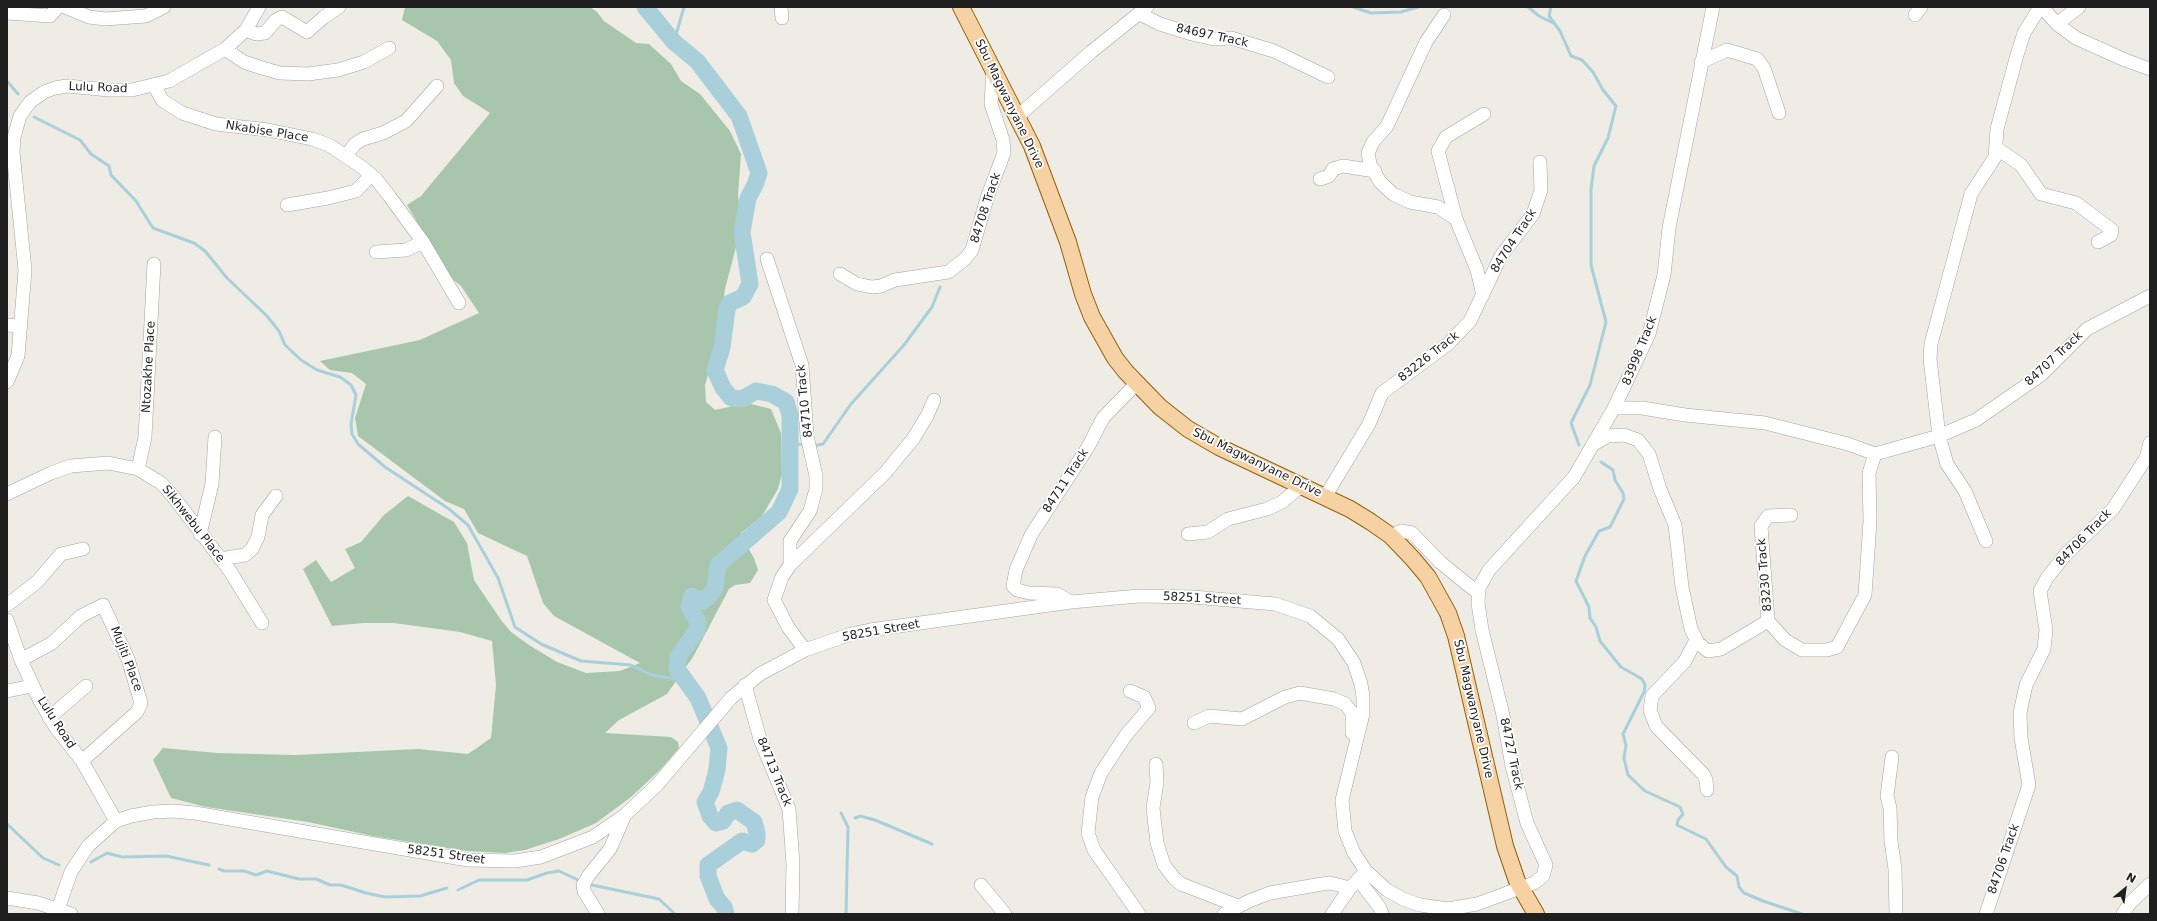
<!DOCTYPE html>
<style>
body{margin:0}
#map{position:relative;width:2157px;height:921px;overflow:hidden;background:#efece6;font-family:"DejaVu Sans",sans-serif}
canvas{display:block}
.frame{position:absolute;inset:0;border:8px solid #1f1f1f;pointer-events:none}
.north{position:absolute;left:2105px;top:869px;width:40px;height:40px;-webkit-text-stroke:3px #fff;paint-order:stroke;rotate:29deg;font-size:11px;font-weight:700;line-height:16px;text-align:center;color:#1f1f1f}
.north::after{content:'';display:block;margin:auto;width:14px;height:18px;background:#1f1f1f;clip-path:polygon(50% 0,100% 100%,50% 72%,0 100%)}
</style>
<div id="map">
<canvas width="2157" height="921"></canvas>
<div class="frame"></div>
<div class="north">N</div>
</div>
<script>
const context = document.querySelector('canvas').getContext('2d');
context.lineJoin = 'round';
function fill(path, color) { context.fillStyle = color; context.fill(path, 'evenodd'); }
const poly = rows => new Path2D(rows.map(r => 'M' + r).join(''));
function strokePath(path, color, width, dash) { context.strokeStyle = color; context.lineWidth = width; context.lineCap = dash ? 'butt' : 'round'; context.setLineDash(dash || []); context.stroke(path); }
function label(font, color, halo, rows, align = 'center') {
  context.font = font + ' "DejaVu Sans",sans-serif'; context.lineWidth = 3.5; context.setLineDash([]); context.textBaseline = 'middle'; context.strokeStyle = halo; context.fillStyle = color; for (const [text, x, y, turn = 0] of rows) {
    context.save(); context.translate(x, y); context.rotate((+turn || 0) * Math.PI / 180); context.textAlign = isNaN(turn) ? turn : align; if (halo) context.strokeText(text, 0, 0); context.fillText(text, 0, 0); context.restore();
  }
}
const cemetery = poly([
 [405,7,590,7,597,12,604,21,636,43,649,44,671,64,681,81,700,94,730,131,741,154,738,195,741,228,725,289,719,337,705,385,706,402,715,410,747,403,771,409,781,433,782,474,778,489,762,516,740,534,754,558,758,570,750,583,735,585,729,589,693,657,667,694,619,720,605,733,671,737,678,742,679,748,660,770,631,797,596,823,559,839,525,850,505,853,466,851,373,836,308,822,206,807,171,798,153,760,163,748,217,753,295,755,418,749,468,754,491,738,496,685,492,641,460,632,394,623,363,623,332,626,303,569,316,560,331,582,355,568,345,549,361,542,384,515,408,496,454,522,467,543,474,580,501,620,511,632,529,645,557,662,586,673,620,671,640,663,554,616,543,603,527,556,478,533,464,509,445,501,358,436,355,418,366,384,352,373,330,370,320,361,420,340,479,313,461,286,451,278,407,205,421,196,490,113,463,96,454,83,451,60,437,41,402,20]
]);
const stream = poly([
 [1353,7,1371,13,1401,12,1418,7],
 [1528,7,1539,16,1553,23],
 [1551,7,1549,16,1560,31,1571,56,1582,60,1593,72,1603,90,1616,106,1608,138,1594,166,1591,190,1591,265,1606,322,1590,385,1571,423,1579,445],
 [674,42,684,7],
 [7,81,18,94],
 [34,117,80,140,91,154,109,166,111,175,136,201,153,228,194,243,205,251,227,278,267,316,279,331,285,345,301,360,317,370,340,377,351,385,356,395,351,424,352,434,358,444,385,467,449,509,468,525,498,578,515,627,541,644,581,661,631,665,652,675,687,681],
 [789,443,805,445],
 [813,446,823,444,851,404,904,345,932,307,940,287],
 [1601,462,1613,470,1615,480,1623,493,1624,499,1610,527,1599,531,1585,556,1576,581,1589,607,1590,618,1596,627,1600,641,1621,667,1642,679,1645,685,1644,692,1623,734,1626,745,1624,758,1628,775,1645,791,1680,807,1683,814,1678,820,1677,825,1706,839,1726,867,1737,876,1739,887,1744,893,1763,901,1802,914],
 [841,813,848,827,846,914],
 [855,818,860,816,875,820,932,844],
 [7,824,43,858,59,865],
 [91,862,107,853,122,857,166,856,209,865],
 [219,869,224,871,244,871,256,875,267,871,299,879,316,879,330,885,341,885,366,893,385,897,420,896,447,888],
 [587,884,659,899,675,914],
 [458,890,479,880,527,880,547,873,559,871,580,881]
]);
const river = poly([
 [645,7,674,42,697,61,739,116,759,173,755,185,748,198,742,232,750,284,743,297,730,303,727,309,722,348,715,370,723,388,731,398,742,399,756,391,772,394,786,402,790,415,790,489,779,512,718,565,715,587,711,594,703,601,692,596,689,607,698,622,697,630,678,657,677,669,698,698,719,748,717,770,711,792,705,802,710,816,716,823,723,821,728,813,737,810,754,822,757,833,757,840,752,844,742,841,708,865,708,876,717,899,724,907,726,914]
]);
const minor = poly([
 [65,7,89,17,105,19,146,16,164,7],
 [781,7,782,18],
 [2042,7,2057,24,2076,38,2125,60,2150,69],
 [7,13,50,16,58,7],
 [1140,14,1160,24,1192,34,1214,39,1231,38,1274,51,1328,77],
 [1444,15,1426,42,1387,126,1373,142,1368,153,1370,164,1380,182,1393,194,1410,202,1438,207,1456,219,1477,270,1483,295],
 [1915,15,1921,7],
 [2057,24,2079,7],
 [246,30,256,34,265,33,276,20,282,17,307,32,324,17,339,7],
 [225,49,244,62,262,68,280,73,308,74,338,70,364,62,389,48],
 [1701,62,1727,50,1757,59,1764,68,1779,113],
 [154,85,162,100,182,113,216,124,268,130,312,139,329,145,363,168,376,179,390,197,423,242,459,303],
 [1018,116,1091,52,1147,7],
 [1996,148,2021,165,2041,194,2076,203,2112,230,2111,235,2098,242],
 [346,156,355,144,363,139,383,133,406,121,437,86],
 [1320,179,1329,176,1333,169,1343,166,1375,171],
 [287,205,328,198,356,191,371,175],
 [1456,219,1438,151,1446,137,1484,114],
 [376,252,406,250,423,242],
 [767,259,802,365,807,436,816,476,816,489,810,511,790,541,790,565],
 [840,274,857,284,872,287,881,286,895,280,948,272,965,259,972,250,988,195,1004,153,1003,140,991,104,993,70],
 [7,325,21,326],
 [7,382,18,356,25,270,13,152,14,137,20,116,30,102,44,92,55,88,67,86,109,90,132,90,169,81,225,49,246,30,259,7],
 [1614,408,1642,408,1685,415,1765,423,1848,444,1875,454,1939,436,1930,359,1931,344,1971,194,1995,157,1997,129,2017,55,2024,33,2040,7],
 [1596,443,1608,436,1624,435,1638,440,1649,454,1660,489,1675,525,1682,587,1691,629,1698,643,1708,651,1721,649,1768,621,1761,526,1768,516,1791,515],
 [138,469,145,437,154,264],
 [7,494,51,473,71,466,108,463,138,469,161,483,172,495,230,571,262,623],
 [1325,497,1369,424,1382,393,1448,344,1470,321,1501,256,1533,214,1541,190,1540,162],
 [200,534,212,484,215,437],
 [1188,534,1208,532,1228,519,1267,509,1282,502,1301,486],
 [1391,536,1401,531,1412,533,1440,562,1478,593],
 [1986,541,1965,491,1947,464,1939,436,1976,420,2041,375,2087,329,2150,296],
 [220,559,245,555,252,549,258,537,262,515,276,496],
 [1071,602,1057,594,1029,593,1017,590,1013,586,1016,570,1031,535,1088,447,1103,418,1136,384],
 [7,605,37,582,61,554,83,549],
 [7,620,21,660,40,701,56,728,82,761,116,821],
 [1768,621,1785,640,1802,650,1827,650,1837,647,1865,595,1870,521,1869,473,1875,454],
 [1696,640,1685,661,1652,696,1650,710,1656,726,1703,774,1706,780,1707,790],
 [805,650,788,627,774,600,782,577,790,565,885,473,913,439,927,416,934,400],
 [21,660,52,643,81,616,103,605,128,659,141,703,137,712,82,761],
 [745,685,760,739,789,809,793,864,792,914],
 [7,691,32,686],
 [1130,691,1144,697,1149,708,1126,735,1101,773,1092,797,1088,833,1094,850,1139,914],
 [49,718,86,686],
 [1194,723,1209,716,1242,719,1285,697,1300,693,1334,699,1345,704,1352,713,1352,733],
 [1892,757,1887,796,1890,808,1891,841,1895,869,1896,914],
 [1156,764,1157,782,1153,808,1157,843,1164,865,1174,878,1181,884,1238,906],
 [1358,879,1380,908,1382,914],
 [981,885,1005,914],
 [7,898,38,903,71,914],
 [58,909,71,872,88,846,116,821,131,816,153,812,173,811,195,813,468,860,515,861,541,857,593,837,625,815,657,785,731,698,760,674,805,650,851,634,870,630,1071,602,1139,596,1193,597,1275,604,1310,616,1338,639,1354,663,1361,684,1363,697,1363,714,1342,800,1345,831,1354,853,1366,871,1387,890,1403,899,1420,905,1448,909,1477,904,1534,883,1543,876,1546,865,1527,823,1512,766,1503,715,1482,630,1478,603,1479,588,1489,570,1574,477,1614,408,1649,334,1664,275,1669,228,1713,7],
 [598,914,584,891,583,885,589,875,610,849,625,815],
 [1224,914,1249,901,1270,893,1322,884,1330,883,1350,888],
 [1332,914,1350,888,1366,871],
 [1986,914,2029,785,2021,738,2020,713,2026,685,2044,649,2046,630,2040,591,2047,578,2066,554,2113,509,2146,458,2150,443],
 [2123,914,2130,903,2150,884]
]);
const major = poly([
 [961,7,1032,146,1068,242,1083,294,1092,317,1115,358,1126,372,1160,407,1188,429,1219,447,1350,509,1371,522,1391,536,1413,559,1428,577,1448,613,1456,636,1505,846,1517,881,1536,914]
]);
const streetNames = [
 ["84697 Track",1212,36,12],
 ["Lulu Road",98,88,2],
 ["Sbu Magwanyane Drive",1009,104,64],
 ["Nkabise Place",267,132,9],
 ["84708 Track",986,208,-72],
 ["84704 Track",1514,241,-57],
 ["83998 Track",1640,351,-68],
 ["83226 Track",1429,357,-38],
 ["84707 Track",2054,359,-43],
 ["Ntozakhe Place",149,367,-87],
 ["84710 Track",805,401,-96],
 ["Sbu Magwanyane Drive",1257,463,26],
 ["84711 Track",1066,481,-57],
 ["Sikhwebu Place",193,524,52],
 ["84706 Track",2084,538,-46],
 ["83230 Track",1765,575,-95],
 ["58251 Street",1202,599,3],
 ["58251 Street",881,631,-10],
 ["Mujiti Place",126,659,69],
 ["Sbu Magwanyane Drive",1473,709,77],
 ["Lulu Road",56,723,57],
 ["84727 Track",1511,754,78],
 ["84713 Track",774,772,68],
 ["58251 Street",446,855,8],
 ["84706 Track",2004,859,-71]
];
fill(cemetery, '#a8c6ac');
strokePath(stream, '#a9d0da', 3);
strokePath(river, '#a9d0da', 17);
strokePath(minor, '#a3a3a3', 14);
strokePath(major, '#90610a', 18);
strokePath(minor, '#fff', 13);
strokePath(major, '#f6d1a4', 16);
label('12px', '#1f1f1f', '#fff', streetNames);
</script>
